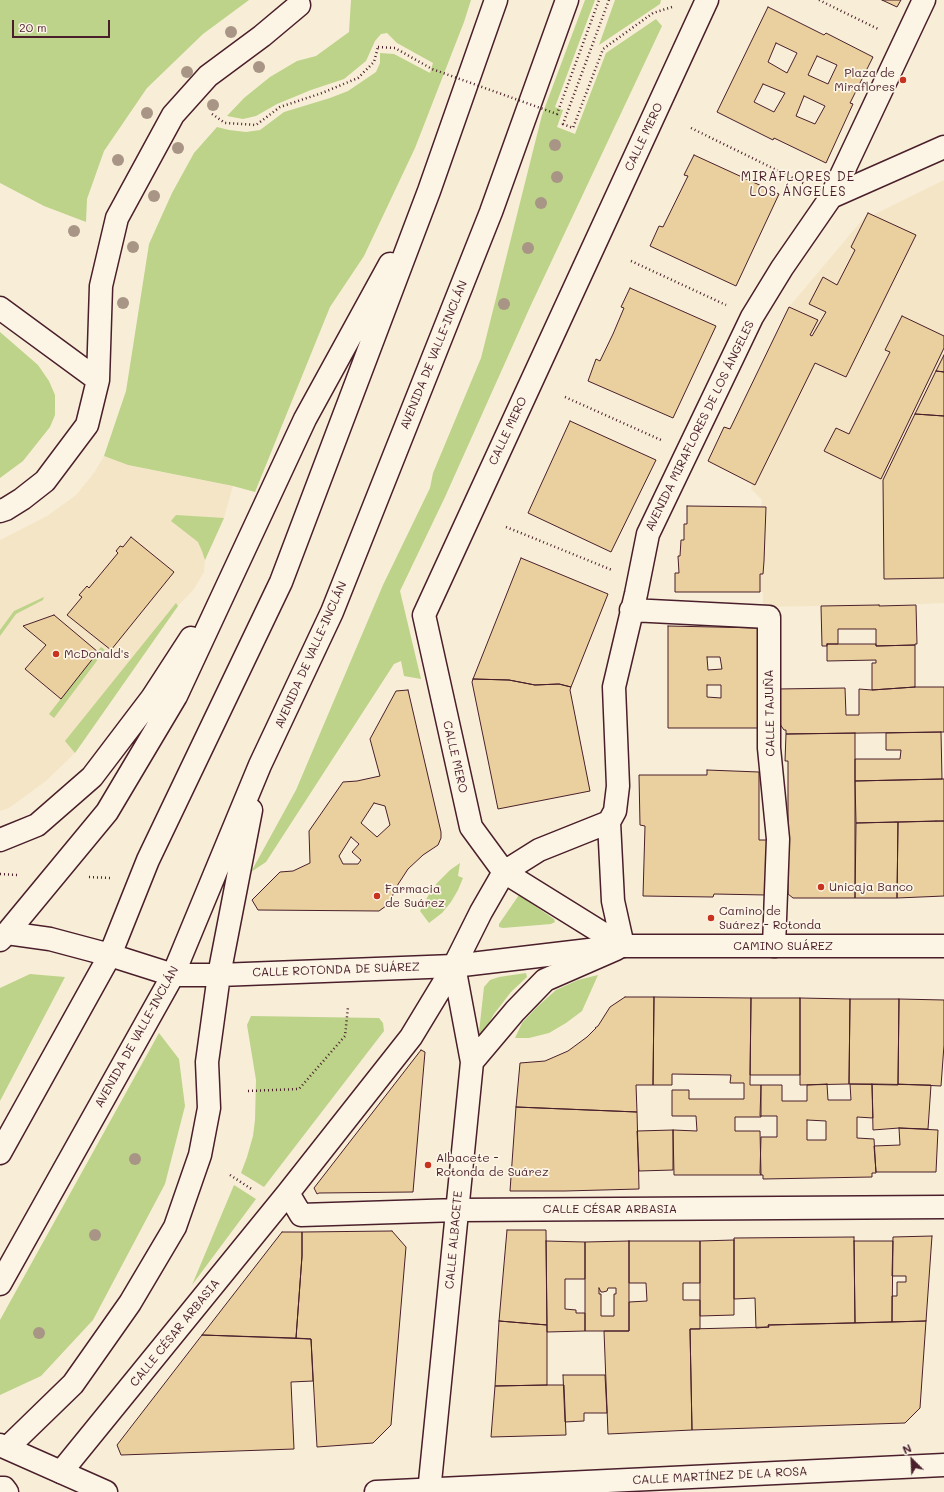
<!DOCTYPE html>
<meta charset="utf-8">
<style>
body{margin:0}
#map{position:relative;width:944px;height:1492px;overflow:hidden;background:#f8eed7;font-family:Mali,sans-serif}
canvas{display:block}
.north{position:absolute;left:892px;top:1440px;width:40px;height:40px;-webkit-text-stroke:3px #fcf5e5;paint-order:stroke;rotate:336deg;font-size:11px;font-weight:700;line-height:16px;text-align:center;color:#4a1f2b}
.north::after{content:'';display:block;margin:auto;width:14px;height:18px;background:#4a1f2b;clip-path:polygon(50% 0,100% 100%,50% 72%,0 100%)}
.scale{position:absolute;left:12px;top:20px;width:98px;height:18px;box-sizing:border-box;border:2px solid #4a1f2b;border-top:0;padding-left:5px;font-size:12px;line-height:14px;white-space:nowrap;color:#4a1f2b;-webkit-text-stroke:3px #fcf5e5;paint-order:stroke}
</style>
<div id="map">
<canvas width="944" height="1492"></canvas>
<div class="north">N</div>
<div class="scale">20 m</div>
</div>
<script>
const context = document.querySelector('canvas').getContext('2d');
context.lineJoin = 'round';
function fill(path, color) { context.fillStyle = color; context.fill(path, 'evenodd'); }
const poly = rows => new Path2D(rows.map(r => 'M' + r).join(''));
function strokePath(path, color, width, dash) { context.strokeStyle = color; context.lineWidth = width; context.lineCap = dash ? 'butt' : 'round'; context.setLineDash(dash || []); context.stroke(path); }
function label(font, color, halo, rows, align = 'center') {
  context.font = font + ' Mali,sans-serif'; context.lineWidth = 3.5; context.setLineDash([]); context.textBaseline = 'middle'; context.strokeStyle = halo; context.fillStyle = color; for (const [text, x, y, turn = 0] of rows) {
    context.save(); context.translate(x, y); context.rotate((+turn || 0) * Math.PI / 180); context.textAlign = isNaN(turn) ? turn : align; if (halo) context.strokeText(text, 0, 0); context.fillText(text, 0, 0); context.restore();
  }
}
const built = poly([
 [944,180,944,603,879,606,878,605,763,607,763,592,760,592,760,574,763,573,766,507,761,507,762,500,751,489,752,484,708,461,724,427,730,428,789,307,868,213,873,215],
 [104,456,128,465,233,486,224,518,205,560,204,572,194,589,178,606,75,753,46,781,9,808,0,811,0,540,47,516,76,495,94,473]
]);
const green = poly([
 [0,0,249,0,203,34,147,88,104,151,87,199,86,222,44,206,0,183],
 [351,0,471,0,464,22,415,148,364,256,330,307,255,492,233,486,128,465,104,456,126,391,149,244,172,193,194,153,217,127,229,130,246,132,260,130,284,112,330,98,348,91,376,72,380,63,380,53,394,54,430,73,433,63,397,43,387,33,381,34,375,41,366,61,344,79,311,90,277,104,256,116,243,119,227,116,244,98,270,77,297,61,316,56,349,32],
 [585,0,595,0,555,107,563,110,557,127,575,134,606,53,656,19,662,26,530,307,445,497,400,591,421,679,404,676,401,661,394,664,266,862,251,872,296,790,383,585,430,488,433,473,481,358,542,115],
 [615,0,661,0,660,4,599,45],
 [0,332,38,365,49,381,55,395,55,415,50,427,23,461,0,478],
 [176,515,224,518,205,560,202,551,198,542,171,521],
 [44,597,43,600,16,614,0,636,0,630,14,611],
 [176,603,178,606,75,753,65,741],
 [101,647,105,650,54,718,49,714],
 [460,863,458,876,463,878,458,890,451,902,442,913,429,923,420,911,428,896,437,883,450,870],
 [519,895,554,919,555,922,551,924,503,928,499,927,499,924],
 [526,973,527,977,511,992,494,1014,483,1034,480,1035,479,1032,484,987,490,980,499,977],
 [30,974,65,977,0,1101,0,988],
 [598,975,582,1011,566,1023,549,1033,529,1038,515,1038,522,1023,538,1006,556,990,578,980],
 [251,1016,379,1018,383,1023,384,1031,264,1187,241,1173,247,1157,253,1136,255,1120,256,1080,247,1025],
 [159,1033,179,1059,185,1106,165,1184,93,1320,41,1376,0,1395,0,1320],
 [234,1185,256,1199,192,1285]
]);
const building = poly([
 [882,0,901,0,897,7,882,0],
 [768,7,824,35,826,33,873,57,850,103,853,104,826,163,774,138,773,140,717,112,768,7],
 [776,43,797,53,787,73,768,62,776,43],
 [817,56,837,65,828,84,808,75,817,56],
 [763,84,785,93,774,112,754,102,763,84],
 [804,96,825,106,815,124,796,116,804,96],
 [694,155,779,194,736,286,650,246,659,226,663,227,688,176,684,175,694,155],
 [868,213,916,235,846,377,815,363,755,485,708,461,724,427,730,429,789,307,818,320,810,335,812,336,826,312,809,304,823,277,837,285,855,250,851,247,868,213],
 [630,288,716,326,673,418,588,381,596,359,600,361,613,334,624,308,621,307,630,288],
 [902,316,944,336,944,348,881,479,824,451,836,428,849,434,890,352,885,350,902,316],
 [944,355,944,372,936,371,944,355],
 [936,371,944,372,944,416,915,414,936,371],
 [915,414,944,416,944,578,884,579,883,480,915,414],
 [570,421,656,460,611,552,528,513,570,421],
 [687,506,766,507,764,561,763,574,760,574,760,592,675,592,675,573,679,573,678,556,680,556,681,540,684,540,684,524,687,524,687,506],
 [131,537,174,572,111,650,67,615,82,597,79,595,87,586,89,588,118,553,116,551,120,546,123,547,131,537],
 [521,558,608,594,571,687,559,684,535,685,509,680,473,679,521,558],
 [879,605,879,606,916,605,917,644,915,644,915,645,876,646,876,629,838,629,838,644,827,644,827,646,822,646,821,606,879,605],
 [54,615,98,652,61,699,25,669,46,645,23,626,54,615],
 [668,626,760,628,760,728,668,728,668,626],
 [707,657,720,657,722,669,708,670,707,657],
 [707,685,721,685,721,698,707,697,707,685],
 [827,644,876,644,876,646,915,645,915,687,872,690,872,663,876,663,876,660,827,661,827,644],
 [473,679,509,680,535,685,559,684,571,687,570,690,590,791,498,809,472,682,473,679],
 [915,687,944,687,944,732,786,734,786,730,784,730,777,720,777,689,845,688,846,715,859,715,859,689,872,690,915,687],
 [408,690,441,832,441,838,438,845,423,855,408,869,395,889,390,903,379,911,258,910,252,900,280,872,293,871,310,863,309,831,343,782,357,781,380,776,370,739,396,691,408,690],
 [374,803,385,806,390,825,377,837,361,823,374,803],
 [351,837,359,844,352,852,361,860,358,864,343,864,339,856,351,837],
 [941,732,942,779,855,781,855,759,900,759,901,750,886,750,886,733,941,732],
 [855,733,855,898,793,898,788,894,788,761,785,761,786,734,855,733],
 [707,770,759,772,759,840,767,840,766,895,714,894,713,897,643,896,645,826,640,825,639,775,707,775,707,770],
 [942,779,944,779,944,821,856,823,855,781,942,779],
 [936,821,944,821,944,896,897,898,898,822,936,821],
 [896,822,898,822,897,898,855,898,856,823,896,822],
 [625,997,654,997,653,1085,636,1085,637,1112,516,1107,520,1063,545,1061,568,1051,587,1037,596,1028,595,1028,598,1026,610,1007,625,997],
 [654,997,751,998,750,1085,761,1085,761,1117,735,1117,735,1131,760,1131,761,1175,674,1175,673,1130,697,1131,696,1116,672,1116,672,1090,689,1090,689,1099,744,1099,744,1083,730,1083,731,1075,672,1074,672,1085,653,1085,654,997],
 [751,998,800,998,800,1075,750,1075,751,998],
 [800,998,850,999,849,1084,800,1085,800,998],
 [850,999,899,999,898,1085,849,1084,850,999],
 [899,999,944,1000,944,1045,941,1086,898,1084,899,999],
 [421,1050,425,1052,413,1192,319,1193,317,1194,314,1188,421,1050],
 [827,1084,828,1100,851,1100,850,1084,872,1084,873,1118,857,1117,857,1138,874,1139,876,1173,872,1173,872,1177,763,1179,763,1175,761,1175,760,1173,761,1137,777,1137,777,1116,760,1116,761,1085,782,1085,782,1101,807,1101,807,1085,827,1084],
 [807,1120,826,1121,826,1140,807,1140,807,1120],
 [872,1084,931,1085,928,1129,899,1128,873,1130,872,1084],
 [516,1107,637,1112,639,1189,565,1191,510,1191,516,1107],
 [899,1128,938,1130,936,1172,876,1172,874,1146,900,1145,899,1128],
 [673,1130,673,1170,639,1171,637,1131,673,1130],
 [507,1230,546,1230,547,1325,499,1321,507,1230],
 [392,1231,406,1247,391,1425,373,1443,317,1447,311,1339,296,1338,302,1256,302,1232,392,1231],
 [282,1232,302,1232,302,1256,296,1338,202,1335,282,1232],
 [932,1236,926,1321,892,1322,892,1296,897,1296,897,1282,906,1282,906,1276,892,1276,893,1237,932,1236],
 [854,1237,855,1323,768,1325,769,1327,756,1328,755,1298,734,1299,734,1238,854,1237],
 [734,1240,734,1315,700,1316,700,1241,734,1240],
 [546,1241,585,1242,585,1279,565,1279,565,1309,576,1310,576,1313,585,1313,585,1331,547,1332,546,1241],
 [629,1241,629,1331,585,1331,585,1242,629,1241],
 [599,1288,601,1292,603,1292,607,1291,608,1288,616,1288,616,1294,614,1294,614,1316,601,1316,601,1294,599,1294,599,1288],
 [629,1241,700,1241,700,1283,683,1283,683,1300,700,1300,700,1329,690,1329,692,1430,608,1434,604,1331,629,1331,629,1302,647,1301,646,1283,629,1283,629,1241],
 [854,1241,893,1241,892,1322,855,1323,854,1241],
 [499,1321,547,1325,547,1385,495,1386,499,1321],
 [926,1321,920,1408,905,1423,692,1430,690,1329,769,1327,768,1325,926,1321],
 [202,1335,311,1339,313,1381,291,1382,294,1449,121,1455,117,1445,202,1335],
 [563,1375,605,1375,607,1413,584,1413,584,1421,565,1422,563,1375],
 [547,1385,564,1385,566,1435,491,1437,495,1386,547,1385]
]);
const path = poly([
 [609,0,563,124,573,128,603,49,653,13,672,7],
 [819,0,878,29],
 [212,114,225,123,256,125,280,107,322,93,358,78,374,62,378,47],
 [691,128,805,184],
 [631,261,726,305],
 [565,397,661,440],
 [506,527,612,570],
 [0,874,17,875],
 [89,877,110,878],
 [248,1091,299,1089,345,1036,348,1007],
 [230,1175,253,1190]
]);
const minor = poly([
 [831,197,924,0],
 [0,308,98,380],
 [0,511,6,509,22,499,45,481,87,425,98,380,101,286,117,218,173,115,208,76,262,36,299,5],
 [631,610,769,617,769,748,778,839,774,946],
 [609,822,615,811,618,786,614,687,636,594,648,534,752,317,782,268,831,197,944,147],
 [609,822,613,901,623,946],
 [623,946,504,872,471,827,424,615,707,0],
 [472,1062,515,1011,545,980,616,949],
 [288,1193,301,1215,458,1210,944,1207],
 [61,1472,288,1193,411,1037,454,966,481,912,504,872,539,850,609,822],
 [0,1488,4,1488,7,1492],
 [429,1492,472,1062,454,966]
]);
const major = poly([
 [0,840,37,825,92,777,152,698,191,638],
 [7,933,50,939,110,955,173,975,219,975,454,966,623,946,944,946],
 [0,940,7,933,107,812,176,696,305,419,390,264],
 [0,1153,110,955,148,860,281,582,429,191,496,0],
 [0,1284,173,975,260,765,332,612,491,212,567,0],
 [0,1445,106,1492],
 [7,1448,73,1384,130,1303,175,1227,200,1155,209,1108,207,1062,219,975,251,810],
 [376,1492,944,1465]
]);
const pathBridge = poly([
 [378,47,395,48,432,69,557,114,599,0]
]);
const trees = [
 [231,32],
 [259,67],
 [187,72],
 [213,105],
 [147,113],
 [555,145],
 [178,148],
 [118,160],
 [557,177],
 [154,196],
 [541,203],
 [74,231],
 [133,247],
 [528,248],
 [123,303],
 [504,304],
 [135,1159],
 [95,1235],
 [39,1333]
];
const markers = [
 [903,80,4,"#c8321e"],
 [56,654,4,"#c8321e"],
 [821,887,4,"#c8321e"],
 [377,896,4,"#c8321e"],
 [711,918,4,"#c8321e"],
 [428,1165,4,"#c8321e"]
];
const poiNames = [
 ["Plaza de",895,73,"right"],
 ["Miraflores",895,87,"right"],
 ["McDonald's",64,654],
 ["Unicaja Banco",829,887],
 ["Farmacia",385,889],
 ["de Suárez",385,903],
 ["Camino de",719,911],
 ["Suárez - Rotonda",719,925],
 ["Albacete -",436,1158],
 ["Rotonda de Suárez",436,1172]
];
const streetNames = [
 ["CALLE MERO",644,137,-65],
 ["AVENIDA DE VALLE-INCLÁN",434,355,-68],
 ["AVENIDA MIRAFLORES DE LOS ÁNGELES",700,426,-64],
 ["CALLE MERO",508,431,-65],
 ["AVENIDA DE VALLE-INCLÁN",311,655,-66],
 ["CALLE TAJUÑA",770,713,-91],
 ["CALLE MERO",455,757,77],
 ["CAMINO SUÁREZ",783,946],
 ["CALLE ROTONDA DE SUÁREZ",336,970,-2],
 ["AVENIDA DE VALLE-INCLÁN",137,1037,-61],
 ["CALLE CÉSAR ARBASIA",610,1209],
 ["CALLE ALBACETE",454,1240,-85],
 ["CALLE CÉSAR ARBASIA",175,1333,-51],
 ["CALLE MARTÍNEZ DE LA ROSA",720,1476,-3]
];
const neighbourhoodNames = [
 ["MIRAFLORES DE",798,177],
 ["LOS ÁNGELES",798,192]
];
fill(built, '#f4e5c6');
fill(green, '#bcd389');
fill(building, '#ead09f');
strokePath(building, '#4a1f2b', 1);
strokePath(minor, '#4a1f2b', 25);
strokePath(major, '#4a1f2b', 25);
strokePath(path, '#4a1f2b', 2.5, [1, 3]);
strokePath(minor, '#fcf5e5', 22);
strokePath(major, '#fcf5e5', 22);
strokePath(pathBridge, '#4a1f2b', 2.5, [1, 3]);
context.fillStyle = '#a89585';
for (const [x, y] of trees) { context.beginPath(); context.arc(x, y, 6, 0, 2 * Math.PI); context.fill(); }
for (const [x, y, r, color] of markers) { const dot = new Path2D(); dot.arc(x, y, r, 0, 2 * Math.PI); context.fillStyle = color; context.fill(dot); strokePath(dot, '#fcf5e5', 1.5); }
label('12px', '#4a1f2b', '#fcf5e5', poiNames, 'left');
label('12px', '#4a1f2b', '#fcf5e5', streetNames);
context.letterSpacing = '1px';
label('13px', '#4a1f2b', '#fcf5e5', neighbourhoodNames);
context.letterSpacing = '0px';
</script>
